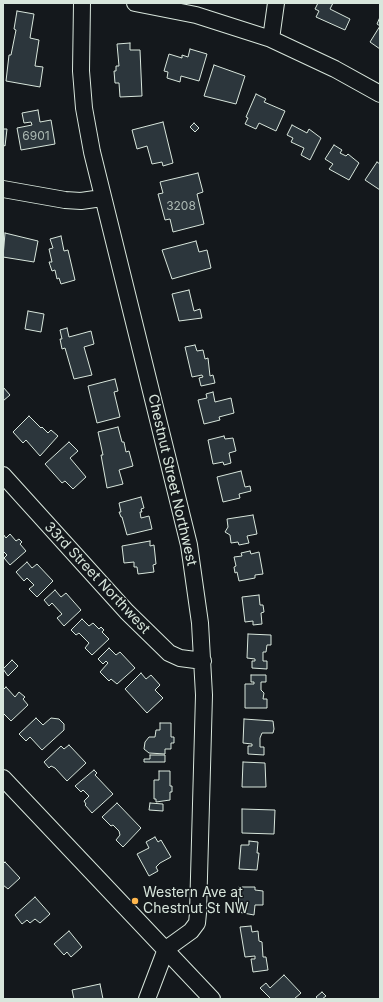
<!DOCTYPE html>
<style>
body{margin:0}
#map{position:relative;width:383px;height:1002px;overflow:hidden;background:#14181c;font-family:Inter,sans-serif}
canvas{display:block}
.frame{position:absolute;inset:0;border:4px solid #d8e6dc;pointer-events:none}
</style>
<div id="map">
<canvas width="383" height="1002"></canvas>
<div class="frame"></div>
</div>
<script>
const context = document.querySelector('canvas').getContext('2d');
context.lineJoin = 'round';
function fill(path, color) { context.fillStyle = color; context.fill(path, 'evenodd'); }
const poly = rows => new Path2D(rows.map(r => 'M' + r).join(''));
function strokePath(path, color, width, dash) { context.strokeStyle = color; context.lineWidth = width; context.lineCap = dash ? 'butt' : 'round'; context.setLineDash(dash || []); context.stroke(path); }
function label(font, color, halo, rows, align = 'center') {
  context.font = font + ' Inter,sans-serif'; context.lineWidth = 3; context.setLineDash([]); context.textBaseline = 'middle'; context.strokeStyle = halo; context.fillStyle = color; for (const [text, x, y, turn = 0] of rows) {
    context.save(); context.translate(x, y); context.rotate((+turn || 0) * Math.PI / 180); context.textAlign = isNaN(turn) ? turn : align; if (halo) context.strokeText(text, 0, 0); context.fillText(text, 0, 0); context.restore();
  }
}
const building = poly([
 [318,3,333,3,330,9,350,19,345,30,316,17,319,11,315,9,318,3],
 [17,11,34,14,30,38,39,40,35,66,43,67,40,87,6,81,9,55,11,55,16,30,14,29,17,11],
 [380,17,380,49,370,42,380,26,377,24,380,17],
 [130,43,130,50,140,50,142,96,120,97,119,83,115,83,114,71,116,71,116,66,119,66,117,44,130,43],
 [190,49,207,54,199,81,181,76,180,82,167,78,168,72,164,71,169,54,182,58,182,55,188,57,190,49],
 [214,65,245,76,236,104,204,96,214,65],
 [256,94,266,99,264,102,285,111,276,131,259,123,256,129,245,124,248,118,246,117,256,94],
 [38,110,40,122,51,120,55,144,21,150,17,128,32,125,31,122,24,123,22,113,38,110],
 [163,122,173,163,163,166,162,162,152,164,147,146,137,149,132,130,163,122],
 [194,123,199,128,195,132,190,127,194,123],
 [292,125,307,133,309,129,321,138,310,160,301,155,304,148,291,142,293,138,287,135,292,125],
 [3,129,7,129,5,146,3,145,3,129],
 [334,145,342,150,340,153,346,156,348,154,359,163,349,180,329,169,333,164,325,159,334,145],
 [377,162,380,164,380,190,365,180,377,162],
 [198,173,203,192,197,194,204,224,173,232,170,219,165,220,158,194,163,193,160,182,198,173],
 [5,233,38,241,34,262,3,257,5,233],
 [61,236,64,251,68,250,75,280,61,284,59,278,57,279,55,270,52,271,49,262,52,262,49,249,53,248,50,239,61,236],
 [196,241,199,252,207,250,211,268,172,279,162,250,196,241],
 [189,290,194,311,200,309,202,318,179,321,172,294,189,290],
 [28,311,44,314,41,332,25,329,28,311],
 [67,328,69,337,91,331,94,344,84,347,92,375,74,379,65,348,62,349,60,339,62,339,60,330,67,328],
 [195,345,197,351,203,350,205,359,208,358,210,376,213,375,215,383,201,386,199,378,203,377,202,375,192,377,185,347,195,345],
 [115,379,118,391,114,392,120,417,97,423,88,386,115,379],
 [3,387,10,395,3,401,3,387],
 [213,392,215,402,231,398,234,413,219,417,220,420,204,424,198,400,207,398,206,394,213,392],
 [29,416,41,428,42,427,48,433,51,430,58,436,40,456,26,440,23,443,13,432,29,416],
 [118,427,122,442,124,442,126,452,129,451,133,466,119,470,123,484,107,488,101,455,103,455,98,432,118,427],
 [224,436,225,439,233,438,236,451,229,453,231,463,224,465,223,462,213,464,208,440,224,436],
 [69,442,78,451,70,458,86,477,73,489,65,481,62,483,45,464,69,442],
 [241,471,245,487,250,486,251,491,239,494,240,498,223,502,217,477,241,471],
 [141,497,144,508,141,509,142,512,140,512,141,518,149,516,152,529,127,535,122,517,121,517,119,512,121,512,119,503,141,497],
 [253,515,257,534,247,536,249,543,239,545,238,542,231,543,230,535,225,532,228,527,227,519,253,515],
 [3,534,6,538,10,534,16,541,19,539,22,542,20,544,26,551,10,565,4,558,7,555,3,551,3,534],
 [150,541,150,546,154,545,156,564,153,565,154,572,138,574,137,567,134,567,134,562,124,563,122,546,150,541],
 [250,551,251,554,259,552,263,574,255,575,255,578,239,581,237,572,235,573,234,567,236,566,234,557,242,556,241,553,250,551],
 [27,562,32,568,37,564,53,581,37,597,29,589,34,585,27,578,24,581,16,572,27,562],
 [55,590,61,597,66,593,81,610,64,626,57,618,62,614,52,603,49,606,44,600,55,590],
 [259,595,260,605,263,605,264,612,261,613,262,624,253,625,253,621,245,622,242,597,259,595],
 [82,619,89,626,93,623,99,629,101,627,104,630,102,632,109,639,92,655,85,648,89,643,79,633,76,635,71,630,82,619],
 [248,634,271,635,271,645,267,645,266,652,263,652,263,661,267,661,267,669,252,668,252,661,255,661,255,659,247,658,248,634],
 [109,648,116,655,120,652,135,668,117,684,111,679,109,681,100,672,108,663,106,661,103,664,98,659,109,648],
 [12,660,18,666,8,676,3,669,12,660],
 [141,673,146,679,151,675,160,685,155,690,163,698,147,713,125,689,141,673],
 [251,675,266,675,266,682,261,682,261,690,264,693,263,699,267,699,267,708,245,708,245,684,254,684,254,682,251,682,251,675],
 [6,687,15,697,19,692,25,697,23,699,28,705,11,721,3,713,3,690,6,687],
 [36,718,43,725,51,718,59,719,64,724,64,730,42,750,30,737,26,741,19,734,36,718],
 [244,719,273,721,274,729,273,733,262,733,260,738,260,747,264,747,264,755,248,754,248,746,252,746,252,744,243,743,244,719],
 [160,723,171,723,171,737,174,737,174,743,171,743,171,749,165,749,165,754,149,753,144,749,145,742,149,737,155,737,156,730,160,730,160,723],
 [69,745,86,763,67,781,55,768,51,766,49,768,44,762,61,746,64,749,69,745],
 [150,755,165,755,165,762,144,762,144,759,150,759,150,755],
 [243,762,265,763,266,787,242,787,243,762],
 [94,770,97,773,95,775,113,794,92,813,85,805,86,804,84,801,89,796,83,790,81,792,75,786,94,770],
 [159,771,170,771,170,786,172,786,172,792,170,792,170,800,156,802,156,799,154,799,154,780,159,780,159,771],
 [117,803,141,828,123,847,116,840,120,835,119,831,113,825,111,826,102,817,117,803],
 [150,803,163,804,163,811,149,810,150,803],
 [242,809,275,810,274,834,242,833,242,809],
 [155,837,158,842,161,840,171,857,160,863,156,867,158,871,149,876,137,854,149,848,146,842,155,837],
 [249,841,258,842,257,853,259,853,257,870,239,869,241,845,249,845,249,841],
 [5,862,20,878,8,889,3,885,3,864,5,862],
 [239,887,255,887,255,890,263,891,263,905,255,905,254,915,238,912,239,887],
 [35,897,50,914,40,923,35,919,30,923,27,920,22,924,15,915,35,897],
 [251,926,252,932,258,931,259,941,262,942,263,957,266,957,268,970,253,972,251,959,255,959,255,956,245,957,240,927,251,926],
 [69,931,82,947,71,957,67,952,64,955,54,944,69,931],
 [284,975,301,993,294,999,271,999,260,988,266,983,270,988,284,975],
 [100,984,103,999,74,999,72,990,100,984],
 [322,992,326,996,322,999,318,999,316,997,322,992]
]);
const minor = poly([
 [82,3,81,71,84,108,92,152,189,545,200,623,204,695,198,913,197,923,191,931,166,949],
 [135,3,196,15,271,39,335,69,380,94],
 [271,39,276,3],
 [3,189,65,200,81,201,102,198],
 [3,475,127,612,169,653,180,658,203,661],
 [3,778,212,999],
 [147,999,166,949]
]);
const markers = [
 [135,901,4,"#ffb74d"]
];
const numberNames = [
 ["6901",36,136],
 ["3208",181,206]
];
const streetNames = [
 ["Chestnut Street Northwest",172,480,77],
 ["33rd Street Northwest",97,578,47]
];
const poiNames = [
 ["Western Ave at",143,893],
 ["Chestnut St NW",143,909]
];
fill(building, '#2c363c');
strokePath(building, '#d8e6dc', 1);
strokePath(minor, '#d8e6dc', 18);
strokePath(minor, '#14181c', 16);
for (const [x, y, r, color] of markers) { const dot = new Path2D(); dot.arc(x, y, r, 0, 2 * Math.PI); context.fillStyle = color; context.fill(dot); strokePath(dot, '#14181c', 1.5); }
label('12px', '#adbab4', null, numberNames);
label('14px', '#d8e6dc', '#14181c', streetNames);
label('14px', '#d8e6dc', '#14181c', poiNames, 'left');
</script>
